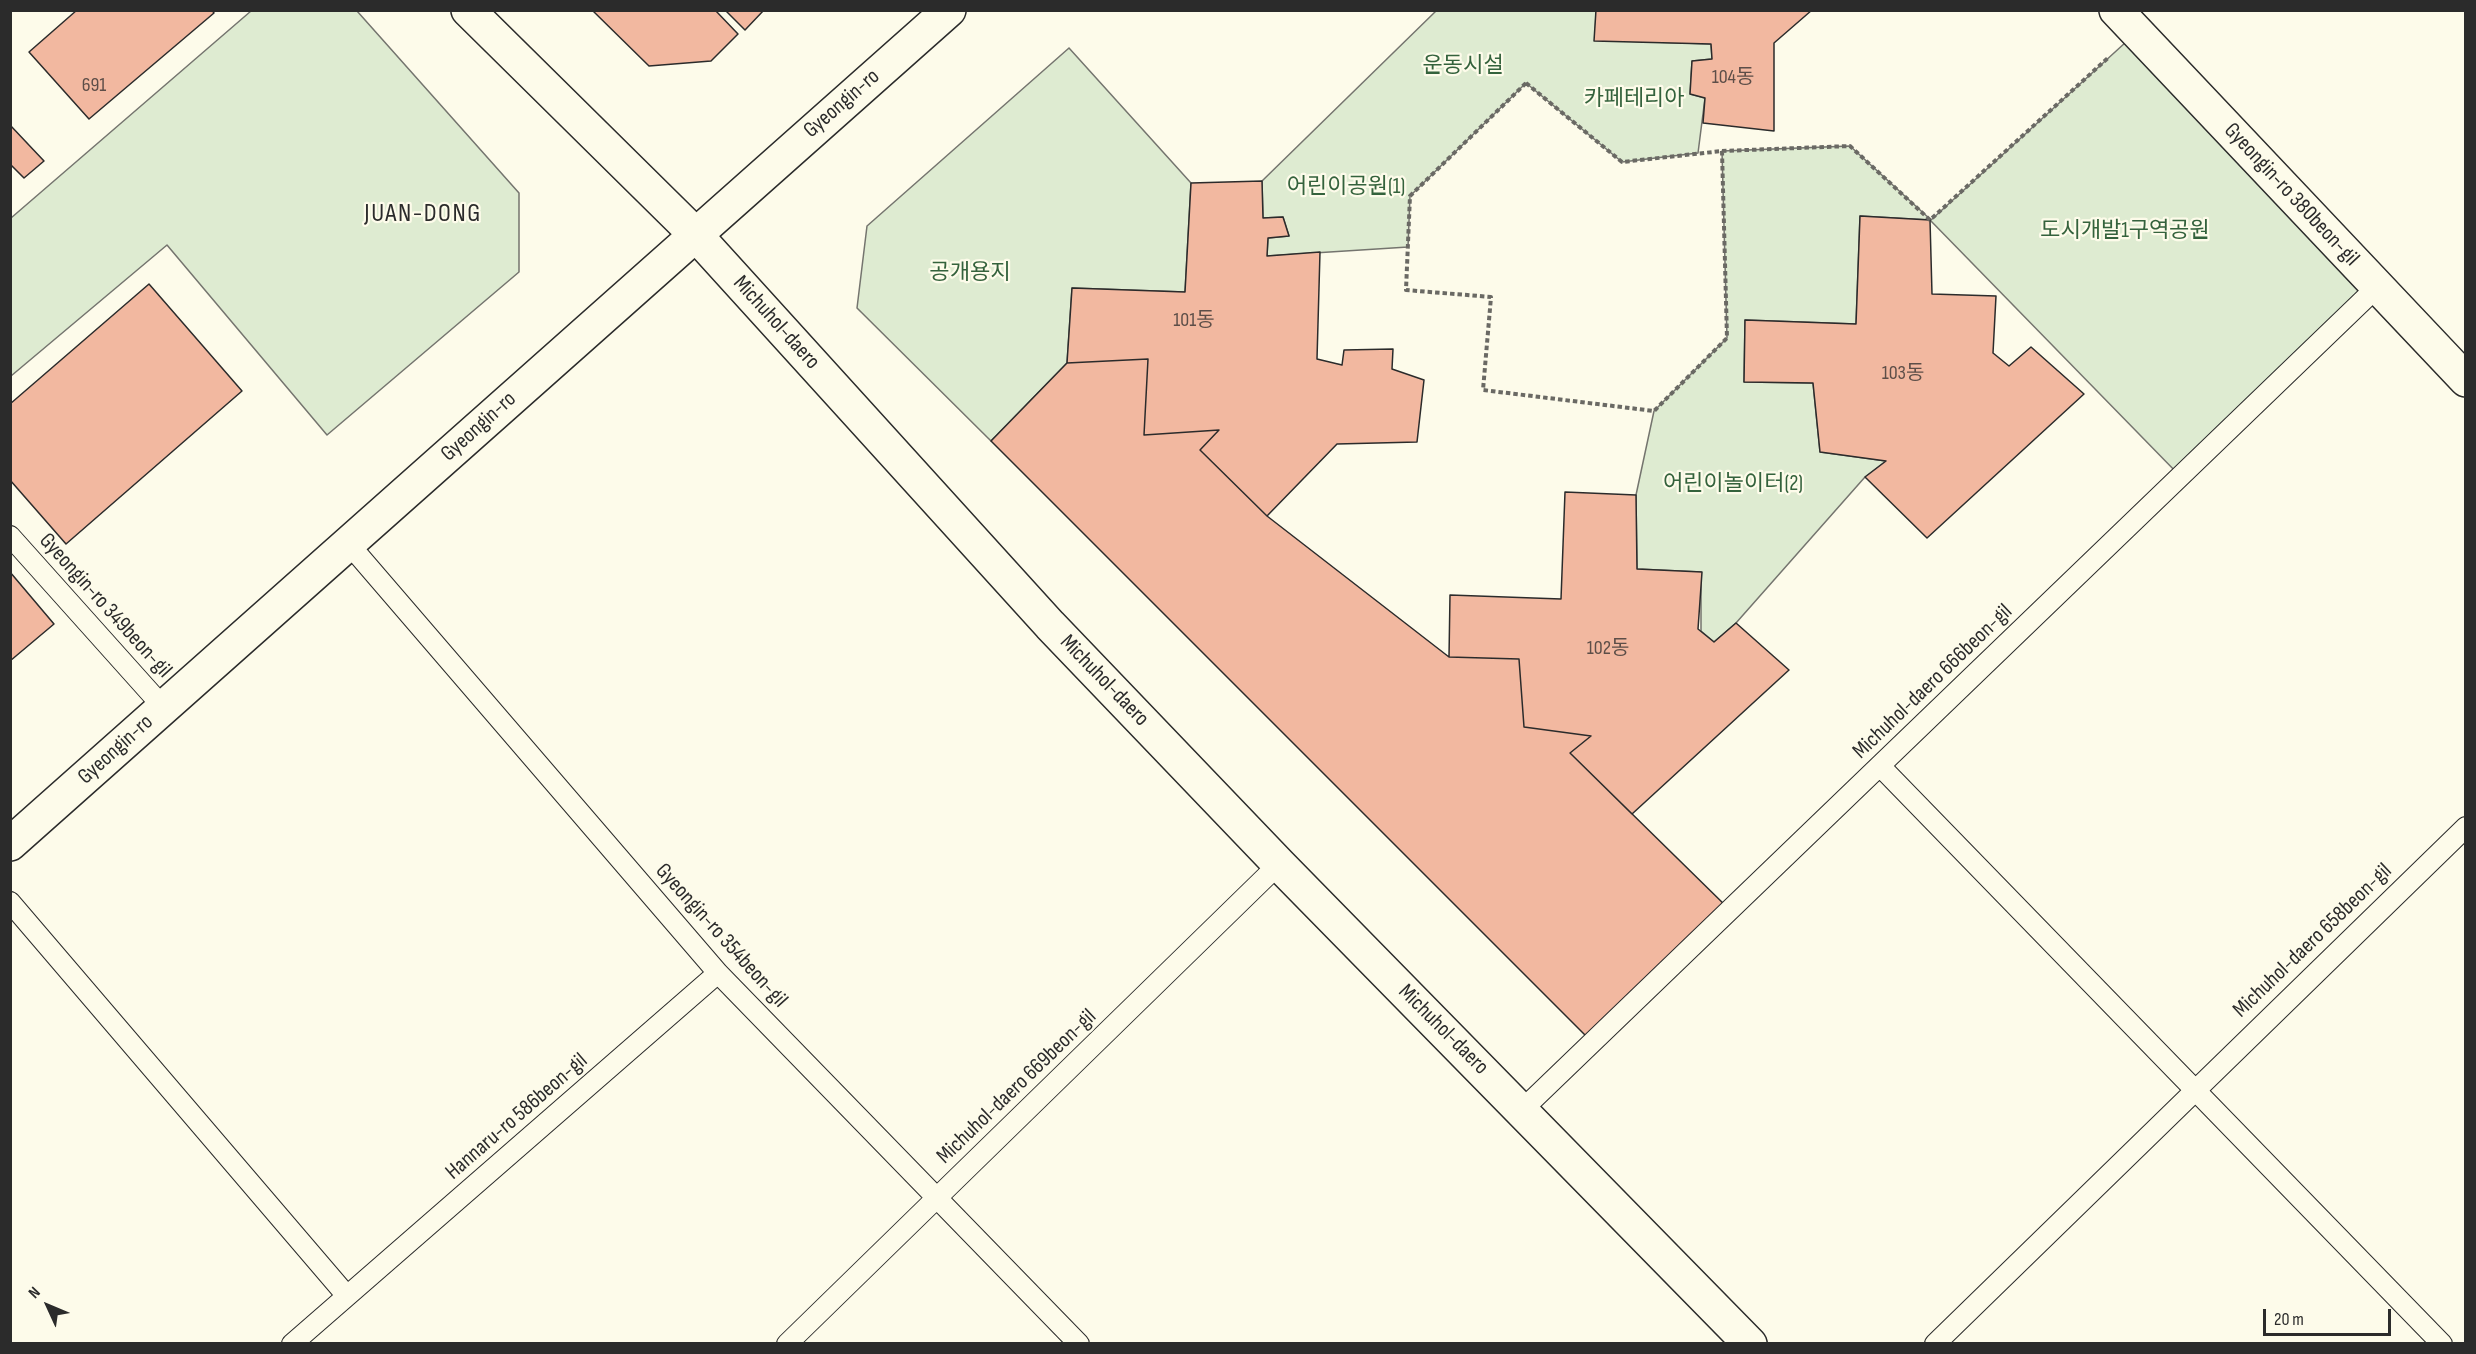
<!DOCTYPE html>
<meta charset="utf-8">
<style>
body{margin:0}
#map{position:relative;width:2476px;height:1354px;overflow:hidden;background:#fdfbea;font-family:"Sofia Sans Condensed",sans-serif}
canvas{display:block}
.frame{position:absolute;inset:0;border:12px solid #2b2b2b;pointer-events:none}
.north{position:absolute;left:18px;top:1276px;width:60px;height:60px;-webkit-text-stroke:4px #fdfbea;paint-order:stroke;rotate:314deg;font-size:16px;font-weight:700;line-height:24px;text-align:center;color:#2b2b2b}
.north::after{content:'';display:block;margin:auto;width:21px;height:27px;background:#2b2b2b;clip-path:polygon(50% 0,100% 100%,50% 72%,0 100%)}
.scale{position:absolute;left:2263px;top:1309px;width:128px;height:27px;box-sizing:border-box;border:3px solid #2b2b2b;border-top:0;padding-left:8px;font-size:18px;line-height:21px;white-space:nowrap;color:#2b2b2b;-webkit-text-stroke:4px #fdfbea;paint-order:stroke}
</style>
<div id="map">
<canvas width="2476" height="1354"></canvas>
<div class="frame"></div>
<div class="north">N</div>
<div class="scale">20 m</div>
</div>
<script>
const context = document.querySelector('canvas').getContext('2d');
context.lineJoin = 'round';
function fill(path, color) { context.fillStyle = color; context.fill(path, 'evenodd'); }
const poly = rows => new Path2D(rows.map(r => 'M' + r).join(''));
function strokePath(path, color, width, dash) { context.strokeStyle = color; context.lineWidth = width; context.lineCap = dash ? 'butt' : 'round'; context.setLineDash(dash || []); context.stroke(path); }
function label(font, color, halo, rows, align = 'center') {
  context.font = font + ' "Sofia Sans Condensed","Noto Sans KR",sans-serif'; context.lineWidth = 4.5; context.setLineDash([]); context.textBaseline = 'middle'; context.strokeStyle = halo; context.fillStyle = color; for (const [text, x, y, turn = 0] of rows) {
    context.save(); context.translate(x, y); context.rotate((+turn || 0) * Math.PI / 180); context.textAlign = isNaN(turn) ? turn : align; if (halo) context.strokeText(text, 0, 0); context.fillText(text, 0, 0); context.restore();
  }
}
const green = poly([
 [251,11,357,11,519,193,519,272,327,435,167,245,11,376,11,218,251,11],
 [1436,11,1596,11,1595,40,1711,44,1712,59,1692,61,1690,94,1705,98,1698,153,1622,162,1526,83,1410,196,1408,247,1267,256,1268,238,1289,236,1283,217,1263,218,1262,181,1436,11],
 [2126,42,2369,295,2180,476,1930,220,1860,216,1856,324,1745,320,1744,382,1813,383,1820,452,1886,461,1865,477,1736,623,1714,642,1701,631,1701,572,1637,569,1636,495,1654,411,1727,338,1722,151,1850,146,1931,220,2126,42],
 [1069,48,1191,183,1185,292,1072,288,1067,363,991,441,857,308,867,226,1069,48]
]);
const building = poly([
 [77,10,212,10,214,13,89,119,29,52,77,10],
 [592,10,715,10,738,34,711,61,649,66,592,10],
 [725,10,764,10,745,30,725,10],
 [1596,10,1812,10,1774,43,1774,131,1703,123,1705,98,1690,94,1692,61,1712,59,1711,44,1594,41,1596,10],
 [10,125,44,161,24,178,10,164,10,125],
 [1262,181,1263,218,1283,217,1289,236,1268,238,1267,256,1320,252,1317,359,1342,365,1344,350,1393,349,1392,369,1424,380,1417,442,1337,444,1267,516,1200,450,1219,430,1144,435,1148,359,1067,363,1072,288,1185,292,1191,183,1262,181],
 [1860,216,1930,220,1932,294,1996,296,1993,353,2009,366,2031,347,2084,394,1927,538,1865,477,1886,461,1820,452,1813,383,1744,382,1745,320,1856,324,1860,216],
 [149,284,242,391,66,544,10,480,10,404,149,284],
 [1148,359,1144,435,1219,430,1200,450,1267,516,1449,657,1519,659,1524,727,1591,736,1570,753,1730,910,1592,1042,991,441,1067,363,1148,359],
 [1565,492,1636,495,1637,569,1702,572,1698,629,1714,642,1736,623,1789,670,1632,814,1570,753,1591,736,1524,727,1519,659,1449,657,1450,595,1561,599,1565,492],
 [10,572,54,624,10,661,10,572]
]);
const path = poly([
 [1526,83,1622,162,1722,151,1727,338,1654,411,1483,390,1491,297,1406,290,1410,196,1526,83],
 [1722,151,1850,146,1930,220,2109,57]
]);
const service = poly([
 [10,536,164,708],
 [348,543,718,973,1079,1344],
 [1880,766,2442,1344],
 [10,902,347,1296],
 [1522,1110,2377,287],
 [292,1344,718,973],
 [787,1344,1279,864],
 [1935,1344,2466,827]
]);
const minor = poly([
 [2116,10,2466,380]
]);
const secondary = poly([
 [468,10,695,234,1050,625,1279,864,1750,1344]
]);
const primary = poly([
 [10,844,949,10]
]);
const numberNames = [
 ["104동",1733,78],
 ["691",94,86],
 ["101동",1194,321],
 ["103동",1903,374],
 ["102동",1608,649]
];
const parkNames = [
 ["운동시설",1463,66],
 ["카페테리아",1634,99],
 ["어린이공원(1)",1346,187],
 ["도시개발1구역공원",2125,231],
 ["공개용지",970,273],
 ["어린이놀이터(2)",1733,484]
];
const streetNames = [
 ["Gyeongin-ro",842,104,-41],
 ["Gyeongin-ro 380beon-gil",2291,195,47],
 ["Michuhol-daero",776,323,48],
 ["Gyeongin-ro",479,427,-42],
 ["Gyeongin-ro 349beon-gil",105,606,48],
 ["Michuhol-daero",1104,681,46],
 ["Michuhol-daero 666beon-gil",1933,682,-44],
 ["Gyeongin-ro",116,750,-42],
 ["Gyeongin-ro 354beon-gil",721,936,48],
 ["Michuhol-daero 658beon-gil",2313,941,-44],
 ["Michuhol-daero",1443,1030,45],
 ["Michuhol-daero 669beon-gil",1017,1087,-44],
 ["Hannaru-ro 586beon-gil",517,1117,-41]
];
const quarterNames = [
 ["JUAN-DONG",423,214]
];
fill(green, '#deebd1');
strokePath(green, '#74746e', 1.5);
fill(building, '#f2b8a0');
strokePath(building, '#2b2b2b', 1.5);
strokePath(service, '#2b2b2b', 22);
strokePath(minor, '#2b2b2b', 36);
strokePath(secondary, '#2b2b2b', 36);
strokePath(primary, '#2b2b2b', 36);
strokePath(path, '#6a6964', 4, [4.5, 3]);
strokePath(service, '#fdfbea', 20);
strokePath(minor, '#fdfbea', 33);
strokePath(secondary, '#fdfbea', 33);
strokePath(primary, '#fdfbea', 33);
label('20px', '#5d4e48', null, numberNames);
label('22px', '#34623c', '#fdfbea', parkNames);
label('22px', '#2b2b2b', '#fdfbea', streetNames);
context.letterSpacing = '1.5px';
label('26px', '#2b2b2b', '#fdfbea', quarterNames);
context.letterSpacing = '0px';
</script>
